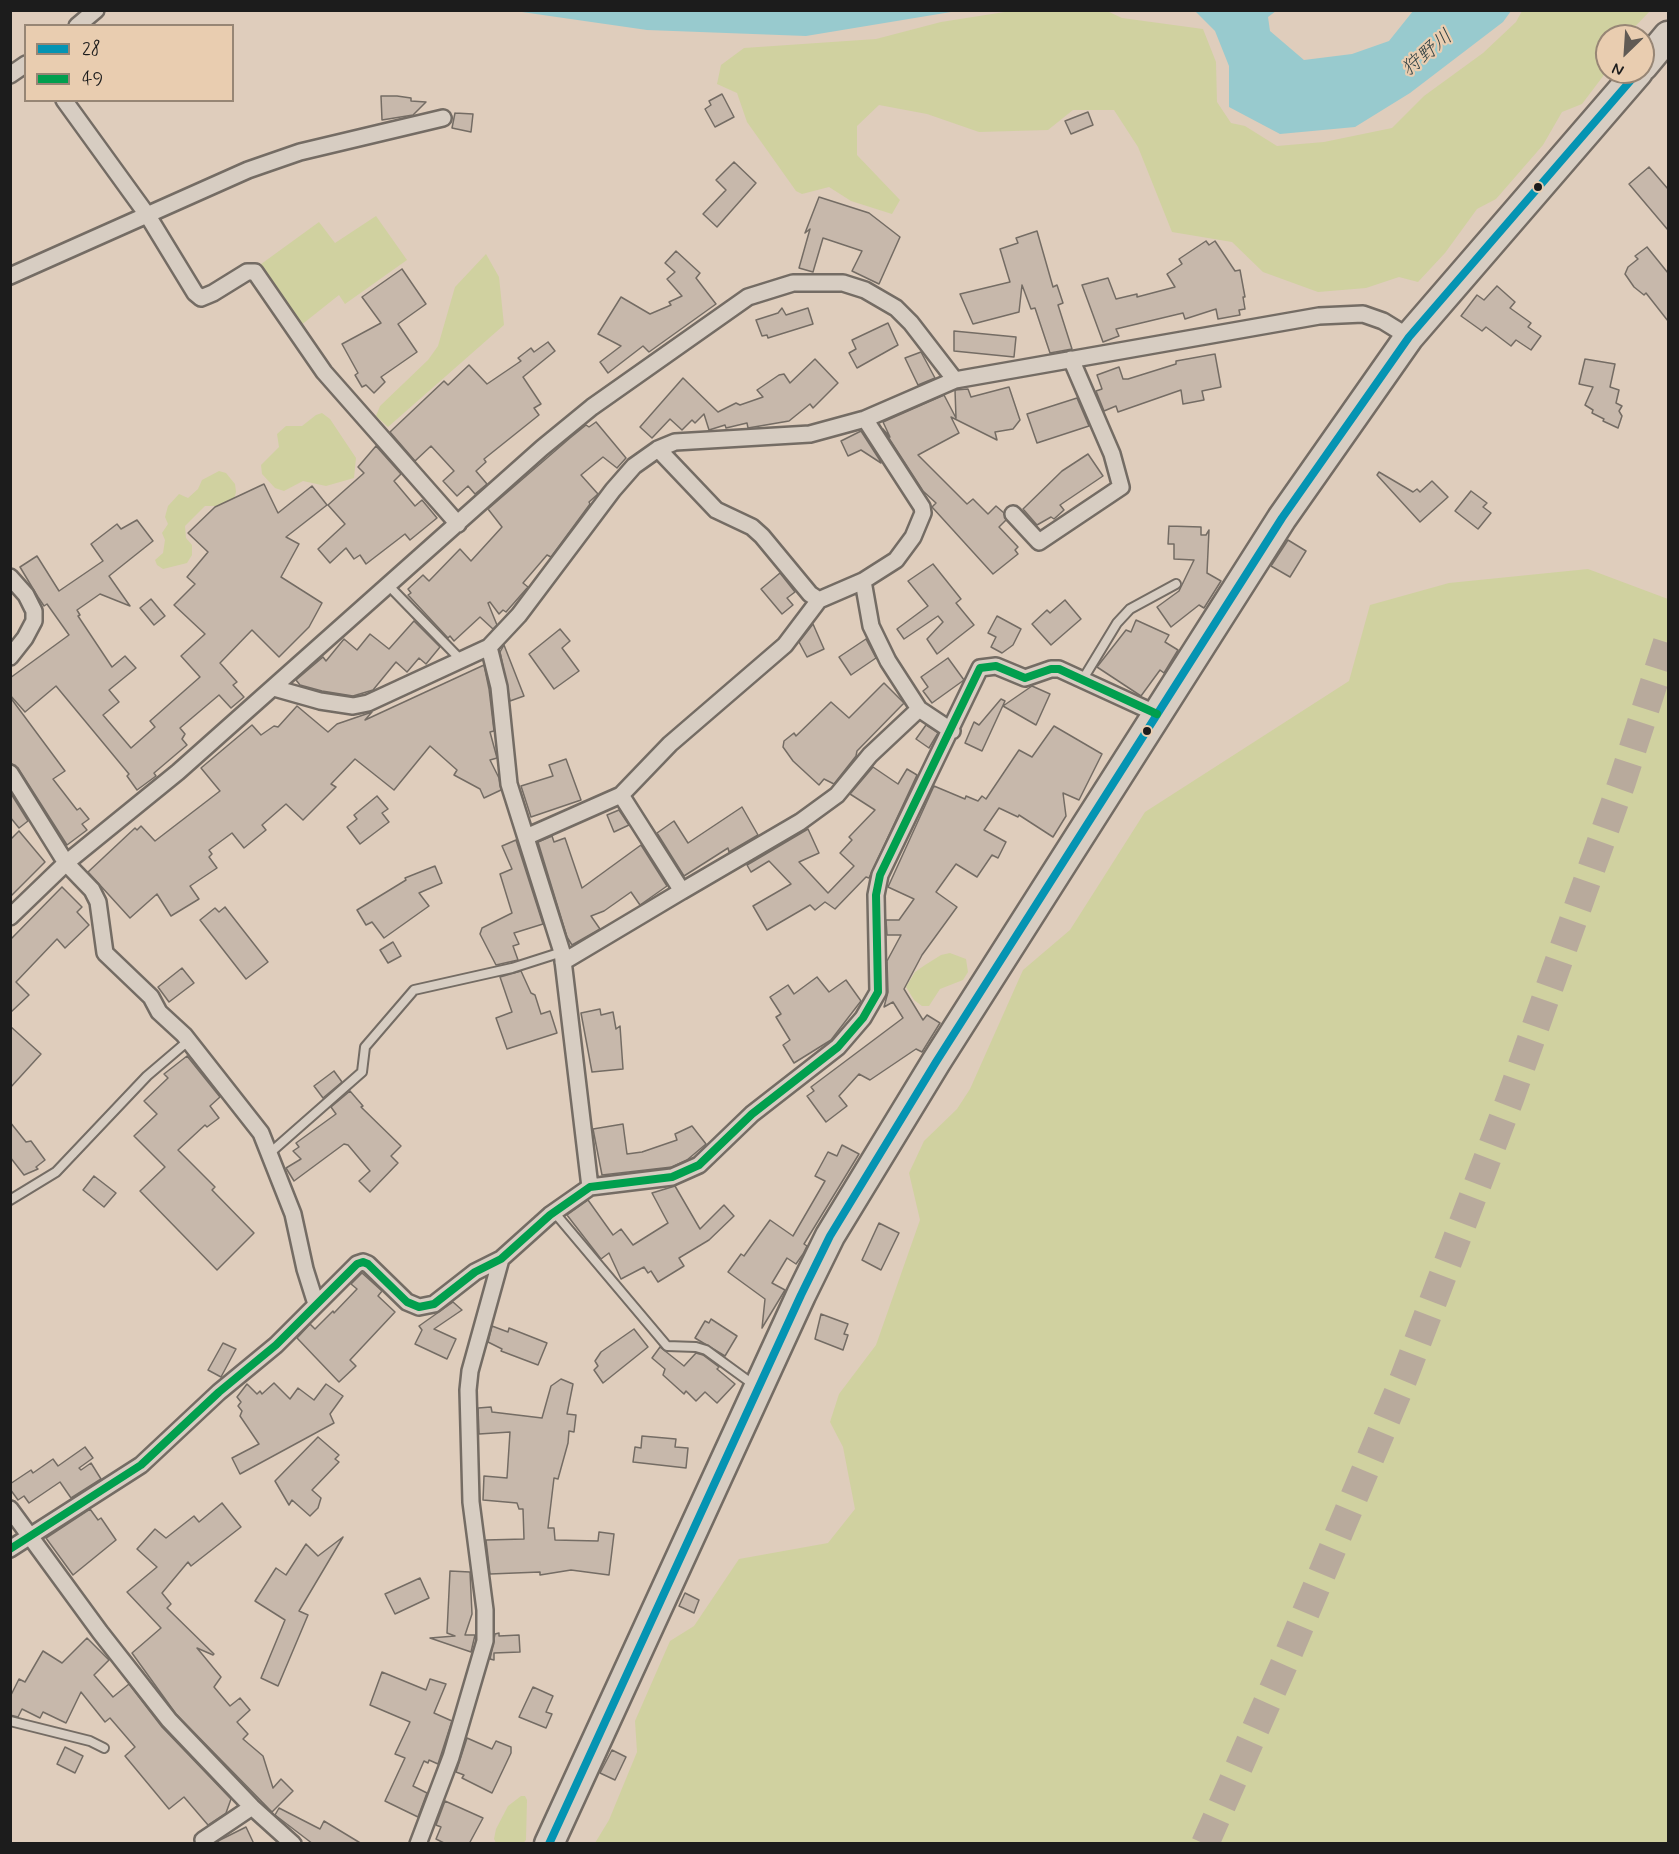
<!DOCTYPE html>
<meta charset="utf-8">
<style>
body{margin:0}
#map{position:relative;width:1679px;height:1854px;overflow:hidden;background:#dfcdbc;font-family:Mynerve,sans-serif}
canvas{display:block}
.frame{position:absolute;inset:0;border:12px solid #1c1c1c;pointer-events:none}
.legend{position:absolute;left:24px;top:24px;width:210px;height:78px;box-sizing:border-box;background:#e9cdb0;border:2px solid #978675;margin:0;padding:8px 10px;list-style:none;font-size:18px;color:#1c1c1c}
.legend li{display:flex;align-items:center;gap:12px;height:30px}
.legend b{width:30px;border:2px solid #978675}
.north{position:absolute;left:1595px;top:24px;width:60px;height:60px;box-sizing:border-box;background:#e9cdb0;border:2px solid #978675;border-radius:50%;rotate:205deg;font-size:16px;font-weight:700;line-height:24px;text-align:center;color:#1c1c1c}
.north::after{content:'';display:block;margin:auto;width:21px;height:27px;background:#605a54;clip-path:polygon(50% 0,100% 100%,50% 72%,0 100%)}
</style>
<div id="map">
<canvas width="1679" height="1854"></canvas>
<div class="frame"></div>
<ul class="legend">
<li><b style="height:8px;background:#0494b3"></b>28</li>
<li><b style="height:8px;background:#019f4e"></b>49</li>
</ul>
<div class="north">N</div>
</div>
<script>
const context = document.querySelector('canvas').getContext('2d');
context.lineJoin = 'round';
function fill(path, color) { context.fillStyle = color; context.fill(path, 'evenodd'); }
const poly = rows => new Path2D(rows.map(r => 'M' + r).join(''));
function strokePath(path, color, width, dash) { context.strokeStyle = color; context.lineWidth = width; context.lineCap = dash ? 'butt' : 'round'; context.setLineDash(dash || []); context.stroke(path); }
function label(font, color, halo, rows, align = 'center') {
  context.font = font + ' Mynerve,"Klee One",sans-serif'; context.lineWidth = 4.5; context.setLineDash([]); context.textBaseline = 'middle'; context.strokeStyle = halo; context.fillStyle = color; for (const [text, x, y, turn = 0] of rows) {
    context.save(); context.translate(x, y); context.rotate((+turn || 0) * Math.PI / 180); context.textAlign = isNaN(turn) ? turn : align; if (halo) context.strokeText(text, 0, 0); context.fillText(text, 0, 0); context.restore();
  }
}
const green = poly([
 [1011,11,1107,11,1122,18,1203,29,1216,62,1217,102,1231,123,1245,126,1277,146,1324,142,1392,128,1424,96,1483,53,1516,22,1522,11,1650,11,1626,36,1607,36,1607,71,1582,104,1562,112,1543,145,1496,199,1477,209,1445,253,1418,282,1399,277,1366,288,1318,292,1263,272,1232,242,1172,232,1138,147,1114,110,1073,110,1048,130,979,132,927,114,879,105,857,126,857,155,900,200,892,214,851,201,829,187,802,194,796,191,747,122,737,93,717,84,721,65,744,48,876,39,941,22],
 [376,216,407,260,345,304,339,295,300,326,257,267,319,222,335,243],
 [486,254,499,277,504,325,388,427,376,416,380,406,428,360,438,346,455,287],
 [322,413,330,419,356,458,354,478,326,486,303,481,284,491,275,488,262,474,261,465,279,447,277,434,286,426,302,426,316,415],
 [219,471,226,473,235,484,236,492,232,506,205,506,185,526,186,538,192,545,192,555,187,563,163,569,157,565,155,560,163,553,165,540,162,533,168,524,165,517,168,506,179,494,188,498,198,489,202,480],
 [1588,569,1668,599,1668,1843,595,1843,609,1820,637,1752,635,1721,670,1641,694,1626,739,1559,828,1543,855,1509,843,1447,830,1422,839,1394,876,1345,920,1220,909,1173,924,1141,957,1109,970,1089,1023,970,1070,930,1145,812,1349,681,1370,605,1449,583],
 [950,953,966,959,968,972,963,980,940,989,929,1006,922,1006,914,1000,906,987,915,972,925,965,941,955],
 [521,1796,525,1796,527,1800,526,1840,523,1843,496,1843,494,1839,496,1829,508,1806]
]);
const water = poly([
 [515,11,957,11,806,36,647,30],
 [1195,11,1276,11,1268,17,1270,31,1304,60,1352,54,1389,41,1413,11,1511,11,1503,22,1410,93,1355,127,1280,134,1229,107,1229,66,1215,31]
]);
const building = poly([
 [722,94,734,117,715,127,705,109,711,105,709,101,722,94],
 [381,96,397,96,411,98,411,101,426,102,413,115,382,120,381,96],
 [1088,112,1093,125,1071,134,1065,121,1088,112],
 [455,113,473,114,471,132,452,128,455,113],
 [734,162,756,183,717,227,703,214,726,190,716,180,734,162],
 [1649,167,1668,189,1668,230,1629,184,1649,167],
 [819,197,869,213,900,237,879,284,852,271,862,251,823,238,813,272,799,268,810,229,805,233,819,197],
 [1037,231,1053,287,1057,285,1063,303,1058,305,1072,349,1050,353,1035,308,1031,309,1022,285,1019,312,973,324,960,294,1010,282,1000,249,1018,243,1016,238,1037,231],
 [1206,241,1209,245,1215,241,1235,271,1240,270,1245,297,1243,297,1245,309,1239,310,1240,315,1218,319,1216,309,1185,319,1183,313,1116,329,1119,336,1103,342,1082,285,1108,278,1116,299,1137,294,1137,297,1175,287,1167,274,1182,264,1179,259,1206,241],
 [1647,247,1668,273,1668,321,1646,293,1644,295,1634,287,1625,274,1628,267,1638,259,1635,256,1647,247],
 [676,251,700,273,696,278,716,304,649,352,643,346,608,373,600,362,621,346,598,334,621,297,650,314,671,305,669,302,682,296,667,279,675,272,665,263,676,251],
 [402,269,426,304,398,324,417,352,381,377,385,382,374,393,366,385,362,387,355,375,358,373,342,344,381,323,362,297,402,269],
 [1497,286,1515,302,1510,308,1531,323,1528,327,1541,336,1531,350,1516,340,1511,346,1486,327,1482,331,1461,316,1477,295,1484,300,1497,286],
 [782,308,786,315,808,308,813,324,768,338,767,335,762,336,756,320,778,313,782,308],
 [888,323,898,345,857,368,849,353,856,349,852,340,888,323],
 [954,331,1016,337,1014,357,954,351,954,331],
 [548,342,555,351,523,377,541,404,534,408,539,415,484,459,486,462,476,471,487,484,475,494,468,486,457,496,443,481,454,471,431,446,415,461,390,432,444,381,448,385,469,365,487,384,521,361,518,358,531,348,534,352,548,342],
 [921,352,935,378,918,385,905,358,921,352],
 [1215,354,1221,387,1202,391,1204,400,1183,404,1181,390,1118,412,1116,406,1104,411,1096,391,1102,389,1097,375,1119,367,1123,379,1128,379,1176,364,1176,361,1215,354],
 [815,359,838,383,813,408,810,404,789,421,748,428,747,423,726,428,725,425,709,430,704,414,695,423,692,420,682,430,670,419,652,438,640,427,683,378,718,412,736,403,740,405,763,397,757,390,779,375,784,374,790,383,815,359],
 [1585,359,1615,364,1610,387,1619,390,1616,403,1622,406,1619,411,1622,416,1618,428,1603,421,1604,419,1592,413,1593,410,1585,405,1593,387,1579,384,1585,359],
 [1009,387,1020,420,1013,429,995,432,997,440,951,417,959,433,918,455,967,504,973,499,988,514,996,506,1004,513,1006,520,999,527,1018,547,1015,550,1018,554,993,574,932,507,936,503,923,491,883,429,890,437,883,422,944,395,956,418,955,390,968,389,971,397,1009,387],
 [1077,398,1089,426,1037,443,1027,414,1077,398],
 [596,422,626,458,617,468,603,457,581,475,598,494,589,502,590,504,551,557,547,555,523,583,528,587,506,612,503,610,499,614,490,602,488,603,497,625,493,629,480,617,454,641,450,636,448,638,408,595,411,593,408,589,423,575,429,581,460,549,471,561,502,527,488,509,570,438,586,425,589,427,596,422],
 [861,431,881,462,881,463,861,450,848,456,841,441,861,431],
 [376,446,401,474,394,481,415,506,422,500,437,518,410,540,405,534,366,564,360,555,354,559,346,548,330,563,318,549,345,524,328,505,364,473,358,467,376,446],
 [1088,454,1103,476,1060,505,1064,510,1054,519,1051,517,1037,525,1023,509,1062,471,1088,454],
 [1379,472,1413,492,1417,489,1420,492,1432,481,1448,497,1420,522,1377,475,1379,472],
 [264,484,278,513,312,486,327,505,286,537,299,544,281,577,322,603,309,627,279,657,252,630,220,663,237,682,233,685,244,697,231,708,219,695,180,728,185,734,182,739,187,745,154,773,156,776,137,790,127,776,129,774,56,686,25,712,10,695,10,678,69,635,47,604,44,606,38,597,20,567,37,556,59,591,103,561,91,544,117,524,121,529,137,520,153,541,109,576,130,606,100,594,77,610,80,615,78,616,112,667,125,656,136,668,109,690,119,702,103,715,131,748,155,727,150,721,200,677,181,656,205,634,174,605,195,584,187,577,208,552,188,533,215,507,264,484],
 [1471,491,1487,503,1483,507,1491,513,1478,529,1455,511,1471,491],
 [1169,526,1201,527,1201,535,1206,535,1209,530,1207,573,1221,581,1204,608,1199,605,1171,627,1157,607,1179,591,1194,560,1174,559,1174,544,1168,544,1169,526],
 [1288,540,1306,551,1290,577,1271,566,1288,540],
 [933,564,961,599,956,603,974,625,937,654,927,639,943,622,938,616,904,639,897,629,928,606,908,581,933,564],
 [780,573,795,592,787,598,793,605,782,614,761,589,780,573],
 [151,599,165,616,154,625,140,608,151,599],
 [1065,600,1081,619,1051,645,1032,624,1047,610,1050,613,1065,600],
 [997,616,1021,629,1013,645,1002,653,991,647,996,637,988,633,997,616],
 [1136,620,1169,635,1165,642,1178,650,1164,673,1160,670,1141,696,1097,667,1126,630,1131,632,1136,620],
 [414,621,440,647,426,664,419,658,407,672,396,662,373,690,353,696,322,691,300,685,296,680,323,657,326,661,344,639,357,650,370,634,389,649,414,621],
 [813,624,824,649,807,657,799,642,813,624],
 [560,629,570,641,562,648,579,671,554,689,529,654,560,629],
 [866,639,876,658,851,675,839,657,866,639],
 [504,645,524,696,510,701,500,652,504,645],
 [948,658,964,680,932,703,923,691,928,687,921,677,948,658],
 [484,665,489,689,494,731,490,732,497,758,490,760,499,778,501,790,484,798,480,789,454,775,457,770,430,746,394,790,355,759,331,784,336,787,303,820,286,804,262,825,266,830,244,848,232,833,209,850,212,854,209,857,217,868,190,886,199,899,171,916,157,894,130,918,88,872,135,828,137,830,141,826,155,841,220,791,201,768,252,725,261,735,274,726,278,727,297,706,328,732,337,724,372,712,365,720,484,665],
 [884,683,904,703,857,751,856,756,834,784,824,779,819,785,793,761,783,747,784,741,794,733,796,736,831,702,849,718,884,683],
 [1032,686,1050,694,1036,725,1003,706,1032,686],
 [10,697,65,771,53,779,77,810,80,808,89,819,82,824,87,830,67,845,18,768,10,763,10,697],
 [1001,699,1005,701,982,751,965,743,974,722,979,725,1001,699],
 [926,725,938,733,929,748,916,739,926,725],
 [1054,726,1102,754,1079,800,1063,793,1066,816,1053,837,1019,815,1018,817,999,808,984,830,1006,842,998,858,992,855,977,877,956,864,936,892,957,907,922,955,904,989,923,1020,927,1015,940,1023,922,1052,916,1049,870,1080,859,1074,839,1096,847,1106,826,1122,807,1096,814,1091,811,1087,903,1018,893,1002,884,1007,888,992,887,961,901,935,887,935,886,920,899,920,914,899,888,887,934,786,965,799,966,796,978,801,982,796,986,799,1019,750,1032,757,1054,726],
 [566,759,581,800,531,817,521,786,553,776,549,765,566,759],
 [873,767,898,784,907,769,917,775,869,878,866,877,835,909,825,902,815,910,810,905,767,930,753,906,791,884,769,861,751,872,747,865,808,829,819,853,799,862,828,893,854,866,840,853,852,840,849,837,875,810,850,794,873,767],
 [10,792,28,821,19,828,10,817,10,792],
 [377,796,388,809,382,813,389,822,360,844,347,827,357,819,354,815,377,796],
 [742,807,758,835,729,852,728,848,684,876,657,833,674,821,688,843,742,807],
 [619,810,629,825,614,832,607,815,619,810],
 [19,831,45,862,10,897,10,840,19,831],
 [552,836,554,842,565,838,582,888,641,845,667,886,640,905,631,892,604,911,591,916,600,929,572,945,567,937,538,842,552,836],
 [516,840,543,924,514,933,519,944,513,946,518,960,496,965,480,934,482,928,512,913,500,874,512,869,502,846,516,840],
 [435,866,442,883,419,893,429,906,384,938,372,922,366,925,357,910,406,880,405,878,435,866],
 [62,887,82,907,77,912,89,925,65,948,57,939,16,982,29,995,10,1013,10,940,62,887],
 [225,907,268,962,246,979,200,920,215,908,219,912,225,907],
 [393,942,401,956,388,963,380,950,393,942],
 [182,968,194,983,169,1002,158,987,182,968],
 [521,971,531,993,535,995,541,1014,550,1011,557,1033,507,1049,496,1018,512,1012,500,977,521,971],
 [817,977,829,992,846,980,861,1001,831,1040,794,1063,783,1045,790,1040,776,1017,781,1014,770,997,788,985,794,994,817,977],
 [600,1009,601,1015,613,1012,616,1029,620,1026,623,1069,592,1072,581,1013,600,1009],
 [10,1026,41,1054,10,1088,10,1026],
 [187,1056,220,1097,210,1106,219,1118,207,1127,205,1125,178,1150,215,1187,212,1190,254,1233,217,1270,140,1191,165,1167,134,1136,157,1114,144,1101,168,1078,164,1074,187,1056],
 [334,1071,342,1082,323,1098,314,1086,334,1071],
 [350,1091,363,1106,361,1107,401,1146,391,1156,398,1163,370,1192,359,1181,370,1171,348,1145,344,1144,294,1181,286,1168,301,1159,293,1151,299,1147,296,1143,336,1114,331,1107,350,1091],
 [10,1122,26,1142,31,1141,45,1160,36,1167,38,1169,24,1175,10,1157,10,1122],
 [623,1124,627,1154,642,1152,677,1140,675,1134,692,1126,706,1144,687,1160,672,1167,602,1175,593,1129,623,1124],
 [842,1145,859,1154,804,1244,807,1246,803,1254,796,1264,787,1258,772,1283,785,1290,762,1328,765,1299,728,1272,741,1254,744,1256,770,1220,793,1236,825,1181,815,1176,828,1152,837,1156,842,1145],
 [94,1176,116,1193,104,1207,83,1190,94,1176],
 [675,1186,700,1229,724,1205,734,1216,709,1240,679,1258,684,1266,658,1282,651,1271,648,1273,644,1267,621,1279,609,1253,601,1259,567,1215,588,1200,613,1235,621,1229,633,1245,668,1223,652,1193,675,1186],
 [879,1223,899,1233,881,1270,862,1260,879,1223],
 [362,1273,382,1291,378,1296,395,1312,350,1360,356,1366,339,1382,297,1338,310,1324,315,1329,333,1311,334,1313,357,1289,351,1284,362,1273],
 [453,1302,462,1310,434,1329,456,1339,447,1359,415,1344,422,1330,419,1326,453,1302],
 [821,1314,848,1324,844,1334,848,1335,843,1350,815,1339,821,1314],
 [711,1319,737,1336,725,1356,695,1338,705,1321,709,1323,711,1319],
 [492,1326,508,1332,509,1328,547,1343,538,1365,501,1351,502,1349,488,1342,492,1326],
 [634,1329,648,1347,603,1383,594,1370,598,1366,595,1361,601,1352,634,1329],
 [223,1343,236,1349,221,1377,208,1370,223,1343],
 [660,1347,684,1366,696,1353,703,1355,719,1367,717,1369,735,1384,717,1403,705,1392,696,1401,686,1391,684,1394,663,1375,665,1369,652,1358,660,1347],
 [561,1379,573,1384,567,1414,576,1415,574,1432,569,1431,568,1443,558,1479,554,1478,548,1528,554,1528,555,1540,598,1541,599,1532,614,1534,609,1575,571,1570,540,1575,540,1572,490,1574,486,1540,524,1539,523,1509,519,1509,517,1503,483,1500,484,1476,507,1478,510,1432,479,1434,478,1408,491,1407,492,1412,542,1418,551,1386,561,1379],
 [274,1383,290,1399,298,1388,314,1400,326,1384,343,1396,330,1414,334,1423,240,1474,232,1458,259,1444,240,1416,242,1411,238,1406,241,1402,237,1397,247,1384,257,1394,260,1391,262,1394,274,1383],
 [642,1436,676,1439,675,1447,688,1448,686,1468,633,1462,635,1447,641,1448,642,1436],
 [318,1437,339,1455,335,1459,339,1462,312,1490,321,1498,318,1508,310,1516,292,1500,289,1505,275,1481,318,1437],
 [85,1447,93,1458,79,1468,81,1470,91,1463,101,1479,71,1498,60,1482,29,1503,24,1496,18,1500,10,1489,10,1484,31,1470,33,1473,53,1459,58,1466,85,1447],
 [222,1503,241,1527,191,1566,188,1562,162,1593,171,1604,167,1608,214,1654,213,1655,197,1648,221,1677,214,1687,230,1706,240,1698,250,1710,237,1722,248,1734,243,1739,263,1756,273,1788,281,1779,293,1791,272,1812,176,1714,132,1653,161,1628,127,1592,157,1567,137,1549,155,1529,166,1538,194,1516,199,1522,222,1503],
 [90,1509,98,1520,101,1518,116,1540,73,1575,46,1538,90,1509],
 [343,1537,299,1611,308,1615,278,1686,261,1678,285,1620,255,1601,276,1568,286,1575,306,1544,318,1556,343,1537],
 [450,1571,470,1572,472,1614,465,1635,475,1635,471,1652,430,1638,455,1636,447,1633,450,1571],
 [420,1578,429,1598,395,1614,385,1594,420,1578],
 [685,1593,699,1600,694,1613,679,1606,685,1593],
 [499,1633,499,1636,519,1635,520,1652,494,1653,494,1660,490,1659,495,1634,499,1633],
 [87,1638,109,1660,94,1675,113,1697,129,1684,162,1727,231,1799,226,1813,208,1825,184,1797,169,1809,125,1756,135,1747,110,1718,105,1722,81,1692,66,1723,43,1712,40,1718,22,1709,18,1717,10,1715,10,1697,19,1679,25,1682,43,1651,62,1663,87,1638],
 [382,1672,426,1690,430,1679,446,1684,434,1713,452,1721,438,1764,429,1760,428,1763,424,1761,413,1786,427,1793,418,1817,385,1801,405,1758,395,1754,410,1722,370,1705,382,1672],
 [533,1687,553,1696,546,1712,552,1714,546,1728,519,1717,533,1687],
 [467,1738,492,1749,496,1741,511,1747,511,1753,492,1793,462,1778,464,1775,456,1772,467,1738],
 [65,1747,83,1756,75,1773,57,1764,65,1747],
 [612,1750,626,1757,615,1780,600,1773,612,1750],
 [445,1801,483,1818,469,1844,446,1844,436,1839,441,1827,436,1825,445,1801],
 [279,1808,320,1829,324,1821,362,1844,313,1844,275,1815,279,1808],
 [246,1827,254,1844,215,1844,220,1840,246,1827]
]);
const highwayTunnel = poly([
 [1205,1844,1288,1655,1403,1380,1510,1099,1622,782,1668,639]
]);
const lane = poly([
 [388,585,461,660],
 [1083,679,1117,623,1130,609,1176,584],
 [271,1152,362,1072,365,1047,414,990,512,968,562,952],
 [10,1200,56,1172,147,1076,188,1041],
 [554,1212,667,1346,696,1347,706,1350,754,1385],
 [10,1721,90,1741,104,1748]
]);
const street = poly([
 [77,26,96,10],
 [10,75,26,64],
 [64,100,148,216,195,293,201,298,213,293,247,272,255,272,324,372,458,524],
 [10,276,248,170,300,152,443,118],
 [658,449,716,510,752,527,762,536,810,594,819,600,863,581,896,560,913,537,923,513,922,507,865,419],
 [1013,514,1039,542,1121,487,1112,454,1071,359],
 [10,577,26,595,34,611,34,621,25,638,10,657],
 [863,581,871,626,888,661,919,709,952,731],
 [489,647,499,687,509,784,562,952,590,1187],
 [274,688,320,701,353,706,368,703,489,647,519,615,613,490,634,466,658,449,675,442,810,434,865,419,955,380,1319,316,1363,314,1383,321,1409,337],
 [10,773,66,863,92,890,98,902,105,953,151,997,159,1012,184,1035,261,1133,293,1214,305,1269,316,1304],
 [621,795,682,891,800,822,837,795,870,755,919,709],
 [526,837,621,795,670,744,785,645,819,600],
 [10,917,66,863,178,772,542,448,592,407,748,297,793,283,843,283,865,290,896,308,911,323,955,380],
 [563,962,682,891],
 [10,1509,100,1632,169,1720,252,1807,293,1844],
 [10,1549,141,1465,219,1392,276,1345,357,1264,363,1262,368,1264,407,1302,419,1307,434,1304,475,1272,501,1259,550,1215,590,1187,672,1177,699,1165,752,1114,838,1047,863,1018,878,992,876,895,880,875,980,668,996,666,1025,678,1051,669,1059,669,1157,714],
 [203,1840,252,1807],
 [418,1844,451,1757,485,1641,485,1610,471,1502,468,1390,470,1371,501,1259]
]);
const highway = poly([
 [1643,66,1668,36],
 [549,1844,801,1295,830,1236,936,1062,1282,518,1409,337,1638,72]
]);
const bus1 = poly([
 [549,1844,801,1295,830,1236,936,1062,1282,518,1409,337,1638,72]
]);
const bus2 = poly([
 [10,1549,141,1465,219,1392,276,1345,357,1264,363,1262,368,1264,407,1302,419,1307,434,1304,475,1272,501,1259,550,1215,590,1187,672,1177,699,1165,752,1114,838,1047,863,1018,878,992,876,895,880,875,980,668,996,666,1025,678,1051,669,1059,669,1157,714]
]);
const markers = [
 [1538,187,5,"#1c1c1c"],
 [1147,731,5,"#1c1c1c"]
];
const waterNames = [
 ["狩野川",1428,54,-40]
];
fill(green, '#d0d1a0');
fill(water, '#98cace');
fill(building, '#c7b8ab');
strokePath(building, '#746c64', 1.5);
strokePath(highwayTunnel, '#b8aa9c', 28, [28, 14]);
strokePath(lane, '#746c64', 12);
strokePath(street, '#746c64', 20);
strokePath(highway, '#746c64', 33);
strokePath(lane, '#d7cdc2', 8);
strokePath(street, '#d7cdc2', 15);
strokePath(highway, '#d7cdc2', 28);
strokePath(bus1, '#0494b3', 8);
strokePath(bus2, '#019f4e', 8);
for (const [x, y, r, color] of markers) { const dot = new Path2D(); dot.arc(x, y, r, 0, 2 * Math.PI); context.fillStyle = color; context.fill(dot); strokePath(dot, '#e9cdb0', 2); }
label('italic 20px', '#2f3f41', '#e9cdb0', waterNames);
</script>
